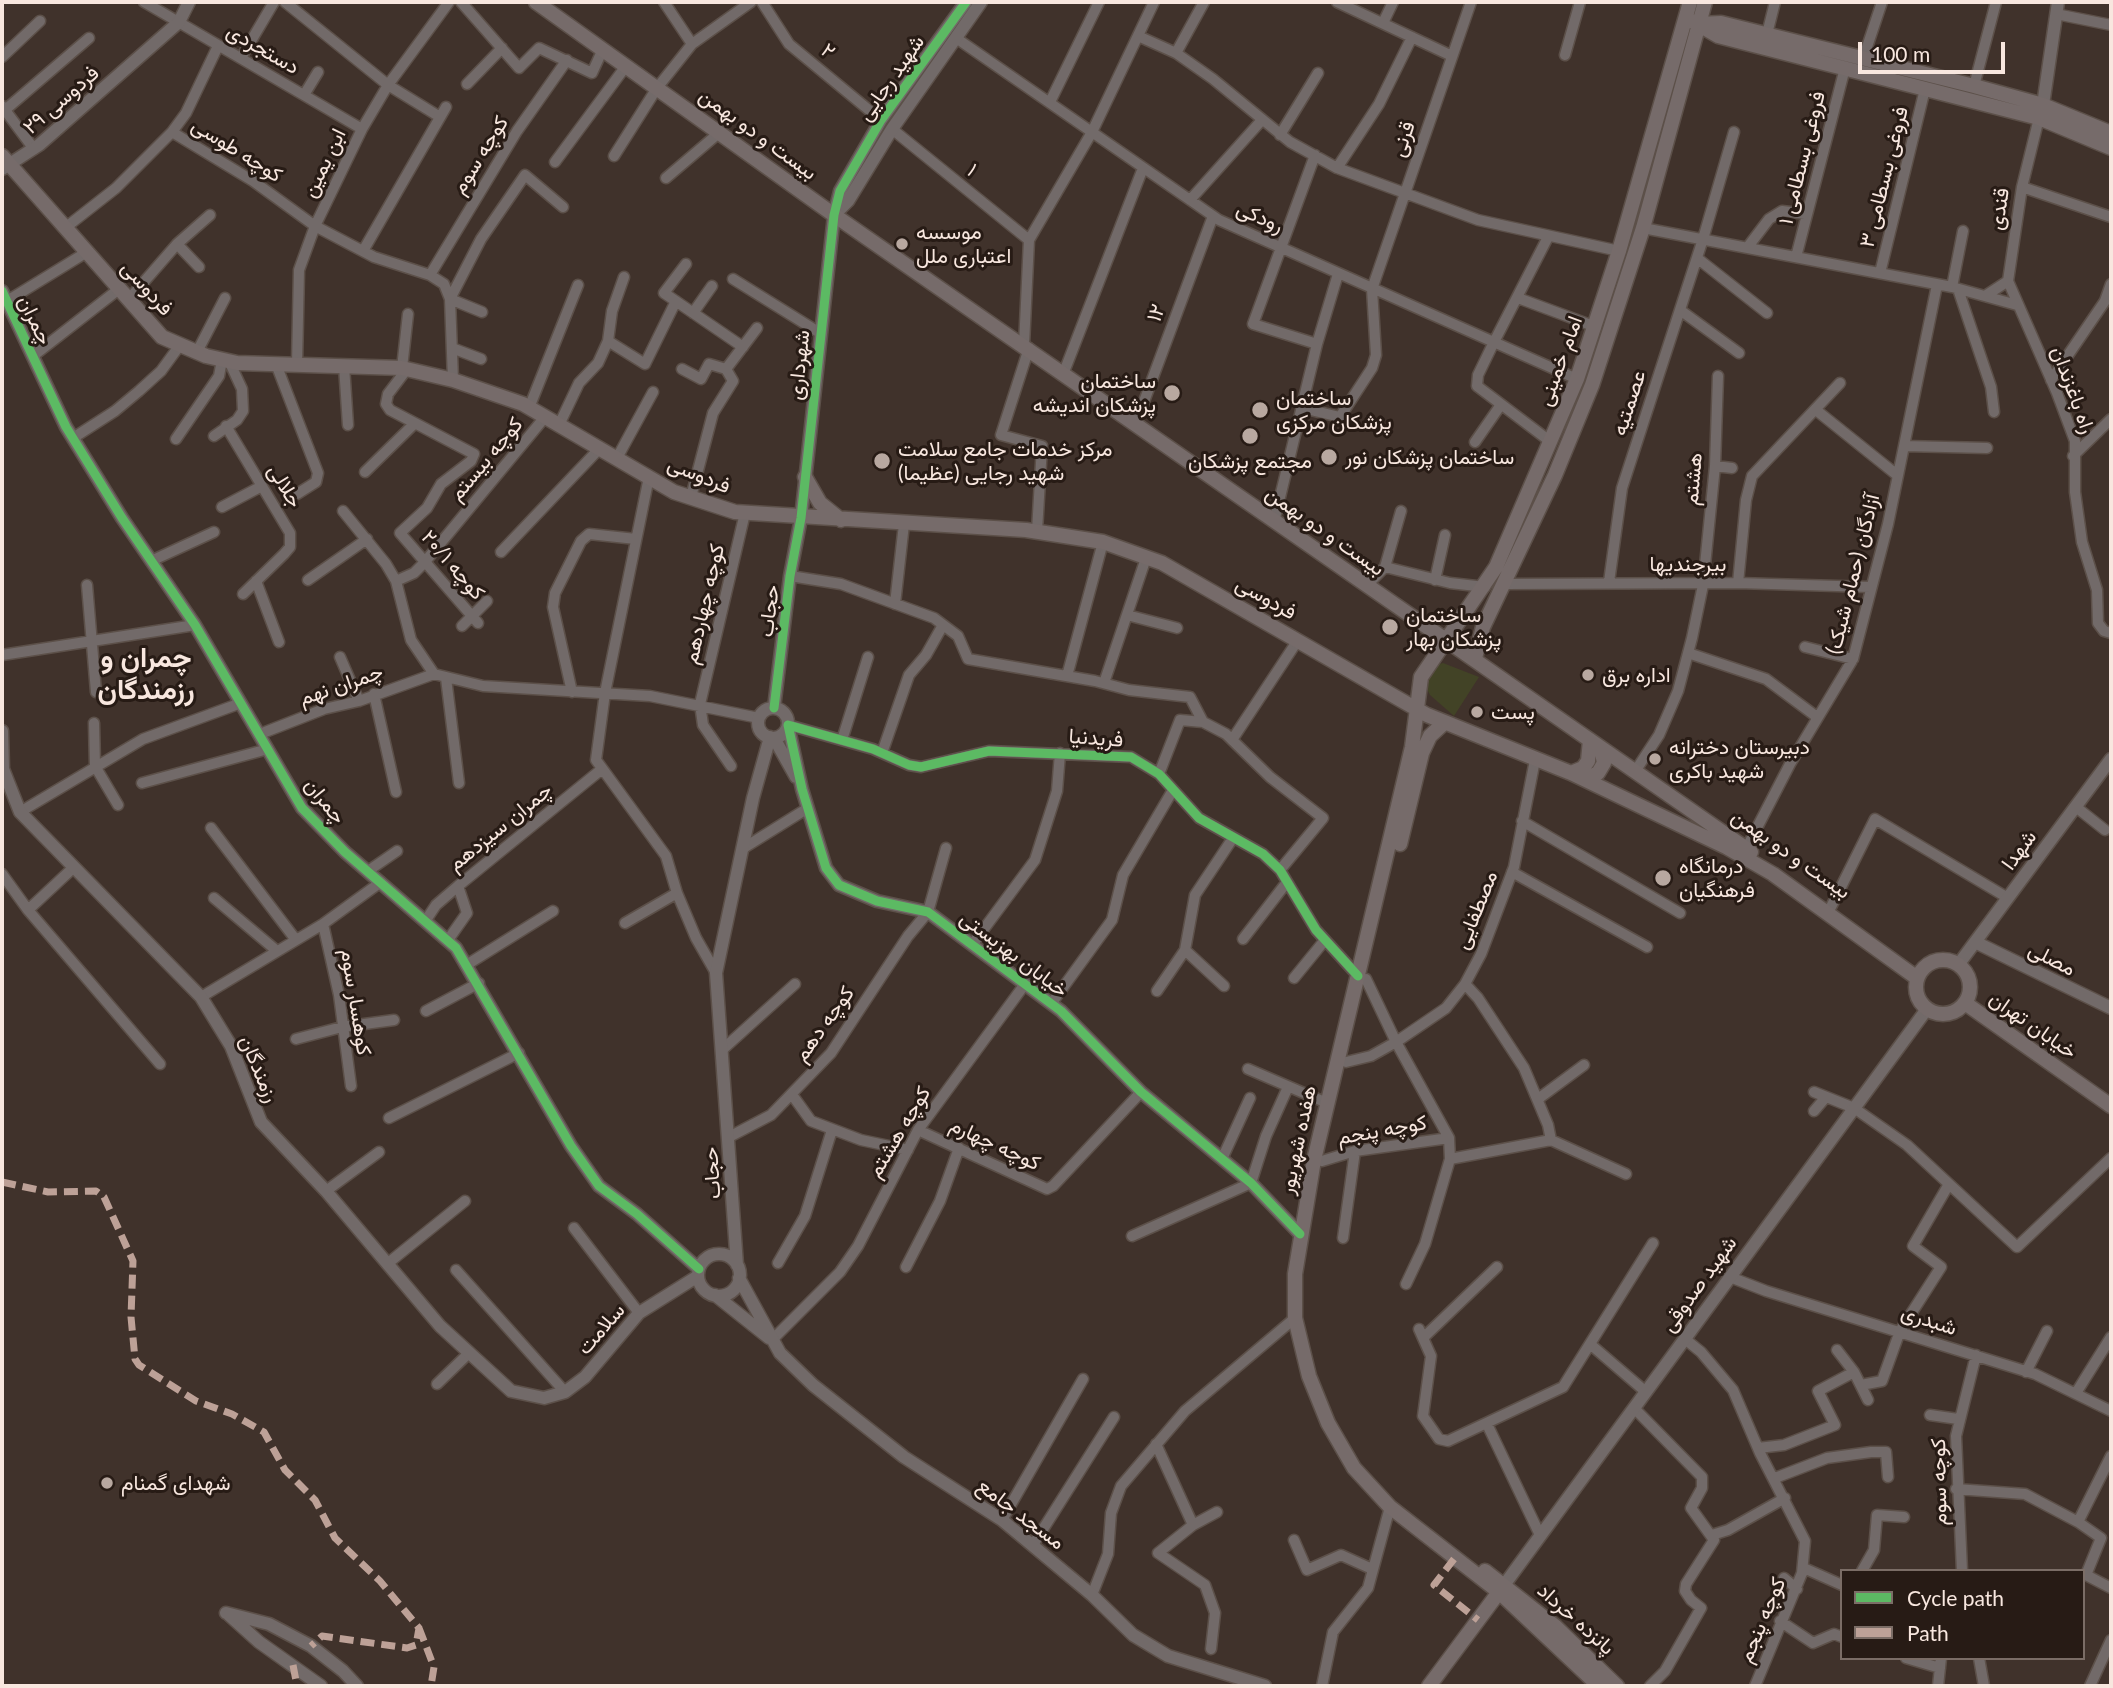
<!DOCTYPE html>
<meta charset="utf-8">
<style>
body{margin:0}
#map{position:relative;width:2113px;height:1688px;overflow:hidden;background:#40322b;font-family:Lato,sans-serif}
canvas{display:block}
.frame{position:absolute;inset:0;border:4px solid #f8e7df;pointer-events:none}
.legend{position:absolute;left:1840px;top:1569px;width:245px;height:91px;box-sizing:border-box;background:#271b15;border:2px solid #7b6d66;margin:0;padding:9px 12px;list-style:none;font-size:21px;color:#f8e7df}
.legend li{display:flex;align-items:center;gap:14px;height:35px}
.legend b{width:35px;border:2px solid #7b6d66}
.scale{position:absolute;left:1858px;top:42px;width:147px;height:32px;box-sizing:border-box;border:4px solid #f8e7df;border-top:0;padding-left:9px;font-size:21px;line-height:24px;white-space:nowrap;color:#f8e7df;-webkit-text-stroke:5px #271b15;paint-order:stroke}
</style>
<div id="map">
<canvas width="2113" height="1688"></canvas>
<div class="frame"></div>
<ul class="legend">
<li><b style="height:9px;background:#5cba63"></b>Cycle path</li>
<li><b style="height:9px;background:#bda197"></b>Path</li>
</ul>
<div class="scale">100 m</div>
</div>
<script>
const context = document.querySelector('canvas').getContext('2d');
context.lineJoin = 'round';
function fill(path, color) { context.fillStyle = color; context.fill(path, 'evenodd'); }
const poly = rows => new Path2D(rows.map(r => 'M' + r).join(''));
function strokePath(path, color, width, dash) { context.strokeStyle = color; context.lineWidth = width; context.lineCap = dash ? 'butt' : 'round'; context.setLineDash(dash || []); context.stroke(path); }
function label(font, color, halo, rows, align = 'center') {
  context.font = font + ' Lato,Vazirmatn,sans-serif'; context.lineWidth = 6; context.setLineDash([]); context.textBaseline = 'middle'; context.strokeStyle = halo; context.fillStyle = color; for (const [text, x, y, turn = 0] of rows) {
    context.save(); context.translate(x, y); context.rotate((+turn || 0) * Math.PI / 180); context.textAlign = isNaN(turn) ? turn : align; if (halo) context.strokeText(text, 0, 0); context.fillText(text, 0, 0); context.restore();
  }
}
const green = poly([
 [1443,663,1479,677,1454,716,1430,695,1425,685,1436,665]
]);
const minor = poly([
 [144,2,362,129],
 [285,2,388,85,440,117],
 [461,2,519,68,539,48,592,73,603,49],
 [664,2,692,44],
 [762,2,789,44,881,120],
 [1337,2,1452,56],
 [2056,14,2111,25],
 [1383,23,1393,2],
 [1767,34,1775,2],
 [1138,36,1176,53,1213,79,1290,142,1337,168,1478,220,1619,251],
 [956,38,1219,220,1577,379],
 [1176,53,1204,2],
 [1565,55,1580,2],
 [2,57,40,21],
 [241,58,274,2],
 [1863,59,1882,2],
 [467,84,502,48],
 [1974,86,1996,2],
 [304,95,318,72],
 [1050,102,1099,2],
 [2,106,34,149],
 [5,110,89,38],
 [892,129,1029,240],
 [172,132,253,181,315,226,374,257,430,275,444,284,450,299,453,380],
 [1280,135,1318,73],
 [1315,155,1253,324,1317,344],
 [614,156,657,88,692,44,751,2],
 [555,162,626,66],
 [1337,168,1379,104,1412,37],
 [666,178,720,132],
 [2022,187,2111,217],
 [1190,200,1261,121],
 [65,228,116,188,172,132,186,113,218,46],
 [1643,228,1952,287,2017,305],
 [1548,237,1493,344,1478,375,1477,386,1551,442],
 [177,244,199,267],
 [1747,248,1769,219,1782,211,1807,214],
 [363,251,446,107],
 [1796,257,1845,68],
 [1697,258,1767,313],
 [686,264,664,293,743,347],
 [1880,273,1925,89],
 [430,275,517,131,567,60],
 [733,279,820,333],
 [2008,281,2057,393,2075,441,2075,492,2082,542,2097,590,2098,623,2104,631,2111,633],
 [1952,287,1963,231],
 [1958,289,1991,387,1994,412],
 [1985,296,2008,281,2022,187,2039,118],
 [1518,298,1596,327],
 [129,299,177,244,210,215],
 [450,299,481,239,525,175,563,207],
 [450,299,482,312],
 [7,301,87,252],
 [1680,310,1739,353],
 [693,313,712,286],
 [608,341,645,364,676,301],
 [1024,345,1029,240,1092,132,1154,2],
 [452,348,481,359],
 [1029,348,1001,435,1042,446,1037,531],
 [197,352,225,298],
 [33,356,119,289],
 [276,364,318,473,316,482,297,494],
 [297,364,299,270,315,226,362,129,388,85,449,2],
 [344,366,348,425],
 [402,368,408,314],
 [407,369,388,394,386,404,390,410,474,454,471,461,441,484,427,508,400,533,478,623],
 [682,369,701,379,709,364,726,369,733,381,713,413,691,497],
 [726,369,757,328],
 [1064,372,1143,168],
 [2051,380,2105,301,2111,284],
 [529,408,578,285],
 [1302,408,1340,417,1372,368,1376,355,1372,289,1471,2],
 [1816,410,1897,475],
 [1136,423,1213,216],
 [559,425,579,383,598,363,608,341,612,311,624,277],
 [226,426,290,533,290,547,284,554,243,594],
 [214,436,237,420,243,411,242,389,229,361],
 [73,438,115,411,139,391,161,371,180,345],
 [176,439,219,376,222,360],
 [1475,442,1500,406],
 [1904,446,1987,448],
 [2073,456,2111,419],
 [617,458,653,392],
 [1715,466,1732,468],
 [365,472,415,423],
 [649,477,605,693,596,760,666,856,677,893,696,938,716,973],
 [222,507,262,486],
 [343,511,386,564,396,581,411,640,434,674,483,686,650,696,759,718],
 [1274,522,1317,344,1338,274],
 [501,552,600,448],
 [151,561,214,532],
 [1385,567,1401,511],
 [790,576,841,584,934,618,958,636,968,659,1095,681,1129,690,1190,697,1203,722,1226,734,1270,777,1323,818,1280,870],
 [308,580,367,539],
 [1435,580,1445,535],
 [256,581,279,642],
 [396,581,414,573,424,563,545,417],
 [1609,582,1622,488,1703,239,1734,132],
 [1738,583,1746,500,1752,476,1840,383],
 [1505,584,1738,583,1870,587],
 [87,585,96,692],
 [1367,585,1385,567,1450,583,1485,587],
 [895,604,904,524],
 [1127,615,1177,628],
 [462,626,487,601],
 [1805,647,1853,659],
 [1688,653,1766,679,1817,717],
 [2,655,195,625],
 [340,657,359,701],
 [1067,676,1103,542],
 [446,678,459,783],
 [1104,683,1146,558],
 [572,692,553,607,555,593,581,541,589,534,636,539],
 [374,694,396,792],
 [94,723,95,766,118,805],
 [788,725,873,749,909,765,921,767,989,751,1131,757,1159,774,1199,818,1263,854,1280,870,1316,930,1358,976],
 [260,734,324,709,359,701,434,674],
 [842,740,868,657],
 [1232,740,1298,640],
 [882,753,909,675,926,655,943,625],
 [731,766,703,725,700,704,745,513],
 [1636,770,1659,735,1678,691,1692,638,1703,585,1715,466,1718,376],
 [1159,774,1180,720,1203,722],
 [142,783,268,749],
 [2076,807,2105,830],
 [20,812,143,739,241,703],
 [1522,821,1680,913],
 [211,828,296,940],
 [742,849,808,808],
 [1746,849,1790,764,1853,659,1888,524,1937,285],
 [368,871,397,851],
 [1512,872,1647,947],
 [2,874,28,910,160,1064],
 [214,898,277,951],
 [1831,907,1875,819,2008,898],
 [28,910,73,868],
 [426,920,436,905,458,886,602,769],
 [625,923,677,893],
 [323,924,339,995,351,1086],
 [1243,939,1287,882],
 [448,940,467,913,458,886],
 [972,945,1035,860,1057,791,1060,753],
 [1185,950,1224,986],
 [468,964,553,911],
 [1294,978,1325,940],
 [1366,979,1396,1042,1449,1138,1450,1159,1425,1244,1406,1284],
 [1465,984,1478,998,1524,1068,1548,1125,1551,1140],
 [1157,991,1185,950,1195,895,1233,838],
 [201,997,323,924,381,882],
 [1051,1004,1112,920,1123,875,1173,790],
 [426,1011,479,983],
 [296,1039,342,1027,394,1020],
 [722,1050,795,984],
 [1346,1062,1371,1056,1396,1042,1446,1008,1465,984,1481,954,1514,867,1535,760],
 [1248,1069,1327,1103],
 [1814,1092,1854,1108,1907,1145,2017,1247,2111,1158],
 [793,1096,811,1121,861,1140,908,1150],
 [1538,1099,1584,1065],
 [1814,1111,1826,1097],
 [389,1118,519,1053],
 [918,1130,1047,1189,1053,1186,1141,1092],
 [729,1137,771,1115,831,1053,908,936,928,912,946,848],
 [1222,1159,1250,1098],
 [1450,1159,1551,1140,1626,1174],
 [1322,1161,1355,1151,1449,1138],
 [326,1191,379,1152],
 [574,1228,639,1313],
 [1132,1236,1251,1183,1266,1136,1288,1087],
 [1343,1238,1355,1151],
 [778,1263,805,1216,832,1130],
 [387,1264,465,1201],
 [906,1267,940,1201,959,1148],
 [456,1270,565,1392],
 [1730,1277,1766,1291,2035,1374,2111,1411],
 [1419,1329,1431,1356,1423,1416,1439,1439,1448,1441,1563,1387,1653,1243],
 [1423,1338,1497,1267],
 [1685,1339,1701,1352,1733,1390,1760,1453,1805,1541,1802,1573],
 [772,1340,840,1272,858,1246,918,1130,1025,984],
 [1590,1344,1646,1392],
 [1837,1350,1854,1372,1868,1400],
 [2026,1372,2047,1331],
 [437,1384,468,1354],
 [1861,1385,1882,1381,1900,1331,1941,1267,1913,1246,1949,1184],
 [2076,1393,2111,1337],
 [1634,1408,1702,1477,1702,1488,1691,1508,1714,1540,1686,1584,1685,1591,1691,1600,1701,1608,1665,1671,1650,1686],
 [1930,1415,1958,1419],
 [1487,1424,1540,1535],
 [1156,1444,1193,1525],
 [1758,1448,1784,1445,1835,1425,1818,1391,1854,1372],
 [1775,1478,1827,1458,1871,1452,1886,1452,1888,1477],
 [1956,1489,2025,1494,2078,1522,2101,1538,2086,1575,2111,1588],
 [1002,1520,1083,1379],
 [2078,1522,2111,1456],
 [1712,1535,1728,1530,1785,1498],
 [1294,1540,1307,1570,1341,1555,1372,1569],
 [1033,1545,1114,1417],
 [1862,1571,1874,1550,1877,1515,1904,1517],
 [1962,1571,1956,1436,1976,1355],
 [1784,1578,1797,1589],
 [1092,1595,1108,1554,1111,1513,1121,1486,1185,1411,1295,1318],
 [1780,1621,1813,1643,1834,1634,1842,1637],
 [1211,1649,1215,1613,1205,1585,1158,1553,1193,1525,1217,1512],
 [1906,1658,1940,1668],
 [1979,1658,1984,1686],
 [1322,1686,1333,1632,1368,1588,1390,1507],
 [1755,1686,1802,1573,1806,1569,1842,1585],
 [1938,1686,1941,1658],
 [2090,1686,2111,1640]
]);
const tertiary = poly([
 [2043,105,2058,2],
 [2,169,39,145,179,22,189,2],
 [834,215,848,201,892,129,981,2],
 [2,291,66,427,122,518,195,625,302,808,345,852,456,948,571,1146,599,1186,637,1214,699,1269],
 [774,708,790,576,801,518,834,215,840,191,881,120,966,2],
 '758 723a15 15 0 1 1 30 0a15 15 0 1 1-30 0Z',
 [788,725,802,789,826,868,839,885,877,901,928,912,1061,1011,1141,1092,1251,1183,1300,1234],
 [2,731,3,769,20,812,201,997,231,1046,261,1122,326,1191,440,1326,511,1391,544,1398,565,1392,585,1377,639,1313,698,1276],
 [774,738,796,777],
 [1975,942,2111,1008],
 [1958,965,2111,759],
 '698 1275a21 21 0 1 1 42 0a21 21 0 1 1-42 0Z',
 [737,1265,716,973,753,798,770,737],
 [739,1278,780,1353,813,1385,904,1457,1002,1520,1092,1595,1133,1635,1168,1656,1265,1686],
 [715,1295,769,1338],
 [1499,1592,1927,1009],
 [226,1613,269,1624,311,1646,343,1671,357,1686],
 [229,1615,259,1642,321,1686]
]);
const secondary = poly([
 [536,2,834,215,1751,852],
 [1692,21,1718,36,2039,118,2111,148],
 [1699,24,1721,23,1974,86,2043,105,2111,133],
 [2,156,162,337,206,356,237,363,402,368,453,380,523,404,674,492,735,512,1026,530,1103,542,1162,563,1427,715,1571,773,1726,847,1773,874,1917,978],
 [805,477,820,503,841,520],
 [1475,658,1483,627,1555,475,1592,385,1643,228,1705,2],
 [1571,773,1583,768,1588,761,1590,740],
 [1587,779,1598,773,1604,763,1601,748],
 [1400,844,1422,753,1430,736,1444,723],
 '1916 987a27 27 0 1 1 54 0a27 27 0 1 1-54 0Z',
 [1965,1003,2111,1106],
 [1485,1571,1556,1627,1617,1686],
 [1429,1686,1499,1592],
 [1599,1686,1499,1592,1390,1507,1354,1468,1328,1423,1309,1376,1295,1318,1295,1274,1314,1160,1412,747,1421,677,1496,567,1577,379,1619,251,1690,2]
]);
const quiet = poly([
 [2,1182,48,1192,96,1191,104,1197,133,1261,131,1317,135,1359,139,1365,196,1401,232,1414,264,1432,285,1470,315,1500,335,1538,380,1581,419,1628,416,1645,407,1648,322,1636,311,1646],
 [1454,1559,1434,1585,1478,1620],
 [419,1628,434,1667,431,1686],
 [293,1665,297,1686]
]);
const cycleway = poly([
 [2,291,66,427,122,518,195,625,302,808,345,852,456,948,571,1146,599,1186,637,1214,699,1269],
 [774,708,790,576,801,518,834,215,840,191,881,120,966,2],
 [1300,1234,1251,1183,1141,1092,1061,1011,928,912,877,901,839,885,826,868,802,789,788,725,873,749,909,765,921,767,989,751,1131,757,1159,774,1199,818,1263,854,1280,870,1316,930,1358,976]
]);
const markers = [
 [902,244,7,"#b8a8a0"],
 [1172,393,9,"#b8a8a0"],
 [1260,410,9,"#b8a8a0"],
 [1250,436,9,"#b8a8a0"],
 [1329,457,9,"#b8a8a0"],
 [882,461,9,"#b8a8a0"],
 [1390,627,9,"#b8a8a0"],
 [1588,675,7,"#b8a8a0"],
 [1477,712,7,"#b8a8a0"],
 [1655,759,7,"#b8a8a0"],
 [1663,878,9,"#b8a8a0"],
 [107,1483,7,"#b8a8a0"]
];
const streetNames = [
 ["دستجردی",263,49,30],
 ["۲",828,51,39],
 ["شهید رجایی",891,78,-55],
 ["فردوسی ۲۹",61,100,-41],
 ["بیست و دو بهمن",758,134,36],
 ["قرنی",1403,139,-71],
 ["کوچه طوسی",237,150,32],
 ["کوچه سوم",480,155,-58],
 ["فروغی بسطامی ۱",1802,158,-76],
 ["ابن یمین",324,163,-64],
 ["۱",972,170,39],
 ["فروغی بسطامی ۳",1884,177,-76],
 ["قندی",1999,209,-81],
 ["رودکی",1260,217,24],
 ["فردوسی",147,288,48],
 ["۱۲",1156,313,-70],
 ["چمران",35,320,64],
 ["امام خمینی",1560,361,-70],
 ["شهرداری",799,365,-84],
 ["راه باغزندان",2073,390,70],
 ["عصمتیه",1629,403,-72],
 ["کوچه بیستم",486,459,-50],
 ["فردوسی",699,475,22],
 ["هشتم",1693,479,-85],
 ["جلالی",285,486,59],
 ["بیست و دو بهمن",1325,531,35],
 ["بیرجندیها",1688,564],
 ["کوچه ۲۰/۱",453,565,49],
 ["آزادگان (حمام شیک)",1853,574,-76],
 ["فردوسی",1266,598,29],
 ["کوچه چهاردهم",704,604,-77],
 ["حجاب",769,611,-83],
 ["چمران نهم",341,685,-19],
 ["فریدنیا",1096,738,4],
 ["چمران",325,801,51],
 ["چمران سیزدهم",500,827,-39],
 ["شهدا",2019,850,-54],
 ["بیست و دو بهمن",1791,854,35],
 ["مصطفایی",1476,910,-68],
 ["خیابان بهزیستی",1014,954,37],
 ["مصلی",2052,959,27],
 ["کوهسار سوم",356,1002,81],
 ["کوچه دهم",824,1024,-54],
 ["خیابان تهران",2033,1025,35],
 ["رزمندگان",259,1069,67],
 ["کوچه پنجم",1382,1130,-10],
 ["کوچه هشتم",899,1132,-59],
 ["هفده شهریور",1298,1140,-78],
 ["کوچه چهارم",995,1144,25],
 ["حجاب",712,1173,-94],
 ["شهید صدوقی",1699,1284,-54],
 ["شبدری",1929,1320,18],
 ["سلامت",601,1329,-49],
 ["کوچه سوم",1939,1482,-91],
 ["مسجد جامع",1021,1514,37],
 ["پانزده خرداد",1576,1619,42],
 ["کوچه پنجم",1762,1620,-67]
];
const poiNames = [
 ["موسسه",916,232],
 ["اعتباری ملل",916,256],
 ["ساختمان",1156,381,"right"],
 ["پزشکان اندیشه",1156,405,"right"],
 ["ساختمان",1276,398],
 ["پزشکان مرکزی",1276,422],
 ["مرکز خدمات جامع سلامت",898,449],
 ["شهید رجایی (عظیما)",898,473],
 ["ساختمان پزشکان نور",1345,457],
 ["مجتمع پزشکان",1250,461,"center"],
 ["ساختمان",1406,615],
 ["پزشکان بهار",1406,639],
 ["اداره برق",1602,675],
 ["پست",1491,712],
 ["دبیرستان دخترانه",1669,747],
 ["شهید باکری",1669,771],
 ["درمانگاه",1679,866],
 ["فرهنگیان",1679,890],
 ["شهدای گمنام",121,1483]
];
const districtNames = [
 ["چمران و",146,658],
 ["رزمندگان",146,690]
];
fill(green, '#424326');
strokePath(minor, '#5c5049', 13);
strokePath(tertiary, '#5c5049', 15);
strokePath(secondary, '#5c5049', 17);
strokePath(minor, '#726a69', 10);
strokePath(tertiary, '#726a69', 12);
strokePath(secondary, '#766b6a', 14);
strokePath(quiet, '#bda197', 7, [14, 7]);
strokePath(cycleway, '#5cba63', 9);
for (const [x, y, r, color] of markers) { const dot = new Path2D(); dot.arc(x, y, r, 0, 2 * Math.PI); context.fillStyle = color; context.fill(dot); strokePath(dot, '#271b15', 2.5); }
label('21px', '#f8e7df', '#271b15', streetNames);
label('21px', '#f8e7df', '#271b15', poiNames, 'left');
label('bold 28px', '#f8e7df', '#271b15', districtNames);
</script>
